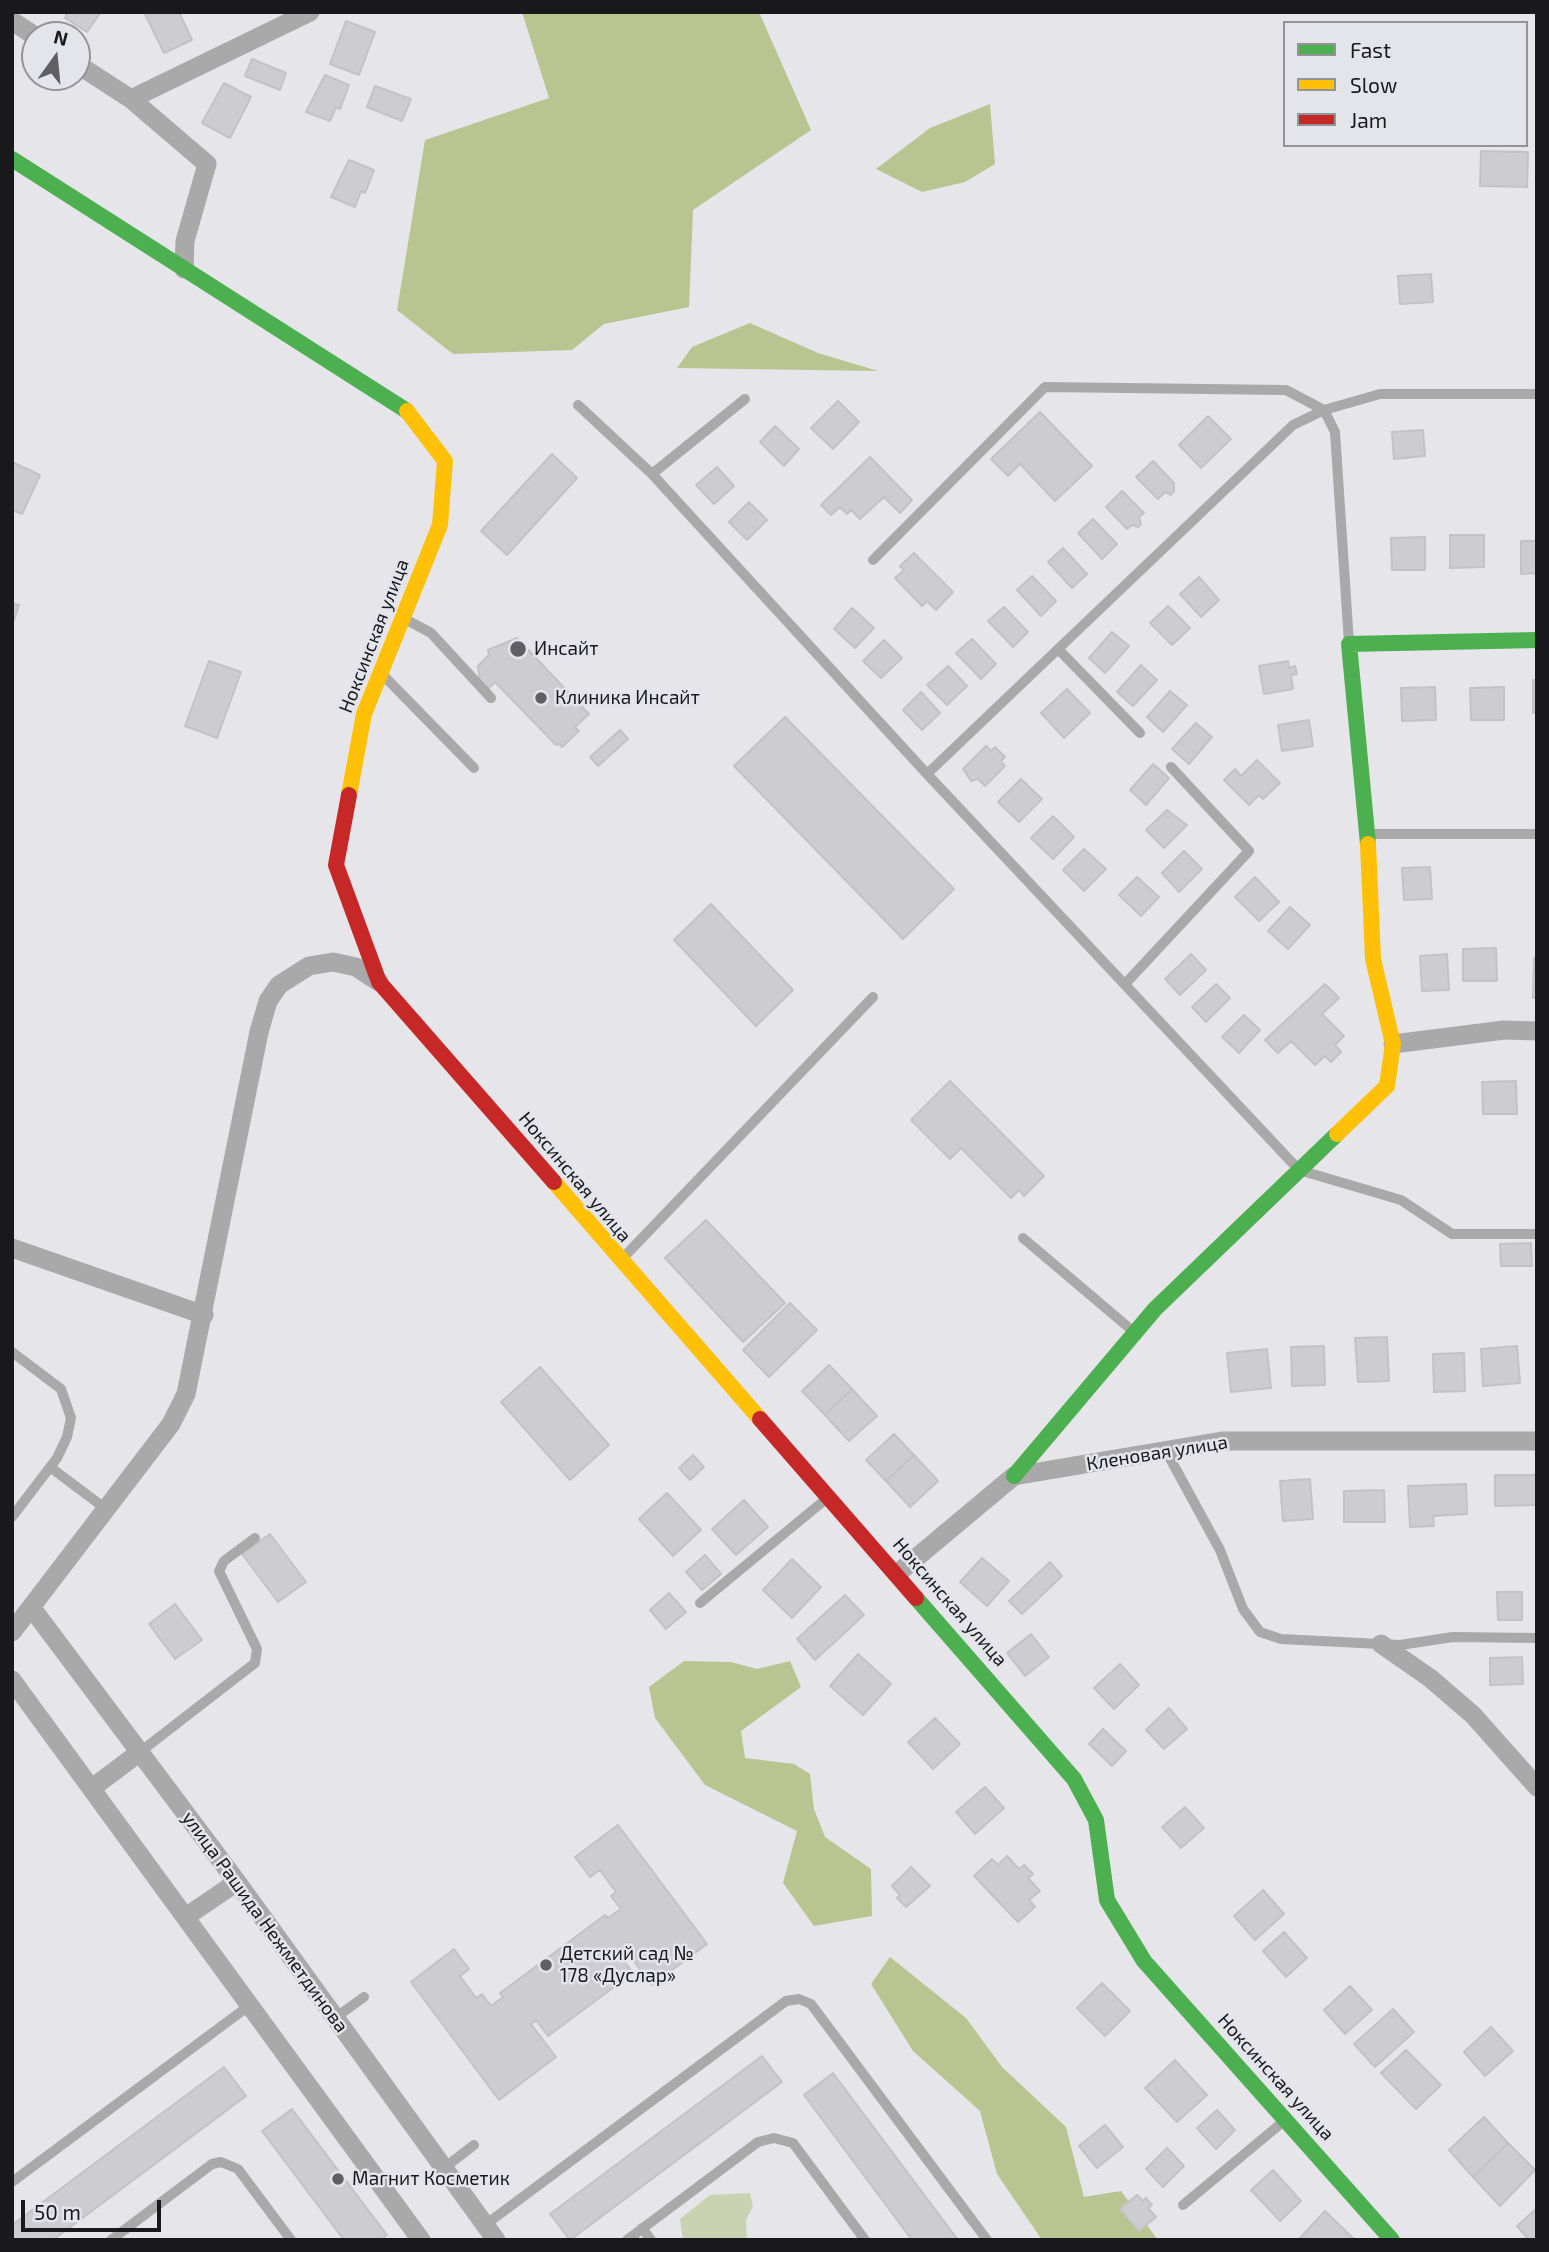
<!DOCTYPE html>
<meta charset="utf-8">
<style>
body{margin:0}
#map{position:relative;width:1549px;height:2252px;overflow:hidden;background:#e5e5ea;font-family:"Exo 2",sans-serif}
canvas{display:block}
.frame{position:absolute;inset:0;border:14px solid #19191c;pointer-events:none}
.legend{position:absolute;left:1283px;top:21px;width:245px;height:126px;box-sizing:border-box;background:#e4e4eb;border:2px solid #939398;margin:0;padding:9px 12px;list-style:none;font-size:21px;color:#19191c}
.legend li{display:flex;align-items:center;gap:14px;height:35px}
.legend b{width:35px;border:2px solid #939398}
.north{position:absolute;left:21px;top:21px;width:70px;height:70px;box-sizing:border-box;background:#e4e4eb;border:2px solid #939398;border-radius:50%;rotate:15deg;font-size:19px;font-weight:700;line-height:28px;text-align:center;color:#19191c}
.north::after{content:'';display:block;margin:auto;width:24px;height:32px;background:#606064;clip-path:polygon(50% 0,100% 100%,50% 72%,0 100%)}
.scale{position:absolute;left:21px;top:2200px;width:140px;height:32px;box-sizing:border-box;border:4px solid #19191c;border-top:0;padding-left:9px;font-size:21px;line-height:24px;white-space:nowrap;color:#19191c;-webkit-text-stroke:5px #e4e4eb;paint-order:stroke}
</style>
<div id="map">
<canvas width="1549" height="2252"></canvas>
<div class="frame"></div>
<ul class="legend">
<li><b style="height:9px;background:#4caf50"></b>Fast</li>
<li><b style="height:9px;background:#ffc107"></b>Slow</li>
<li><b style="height:9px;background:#c62828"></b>Jam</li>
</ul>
<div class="north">N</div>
<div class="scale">50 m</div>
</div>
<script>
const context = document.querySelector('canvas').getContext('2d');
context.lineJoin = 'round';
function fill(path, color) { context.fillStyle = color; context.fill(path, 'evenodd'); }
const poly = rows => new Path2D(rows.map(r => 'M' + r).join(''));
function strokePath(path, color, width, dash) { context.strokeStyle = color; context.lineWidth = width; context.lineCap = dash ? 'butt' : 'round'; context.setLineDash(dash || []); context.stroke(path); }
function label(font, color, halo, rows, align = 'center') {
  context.font = font + ' "Exo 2",sans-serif'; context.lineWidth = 5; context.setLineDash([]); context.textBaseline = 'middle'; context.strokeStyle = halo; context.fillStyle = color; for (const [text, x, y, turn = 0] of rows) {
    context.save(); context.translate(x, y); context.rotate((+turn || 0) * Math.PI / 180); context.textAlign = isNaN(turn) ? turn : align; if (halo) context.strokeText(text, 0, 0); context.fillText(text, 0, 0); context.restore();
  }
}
const green = poly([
 [750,2193,753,2206,746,2220,747,2240,683,2240,680,2219,710,2195]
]);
const forest = poly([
 [522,12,759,12,811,130,693,210,689,307,604,324,572,350,453,354,397,310,425,140,549,98],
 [990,104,995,164,965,182,922,192,876,169,930,128],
 [750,323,818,353,878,371,677,368,692,347],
 [684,1661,731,1662,757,1669,790,1661,801,1687,741,1731,745,1758,794,1764,810,1774,814,1809,825,1837,871,1869,872,1916,814,1926,783,1883,797,1831,705,1785,655,1718,649,1687],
 [890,1957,966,2018,1002,2067,1066,2127,1084,2197,1121,2191,1158,2240,1042,2240,997,2174,980,2111,913,2051,871,1984]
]);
const building = poly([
 [63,12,101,12,87,32,65,18,67,15,63,12],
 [144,12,179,12,192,40,164,53,144,12],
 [346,21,375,32,359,75,330,64,346,21],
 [252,59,286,73,280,90,245,76,252,59],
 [325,75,349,85,340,109,336,107,330,121,306,112,325,75],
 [224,83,251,97,230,138,202,123,224,83],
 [375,86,411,99,402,121,367,107,375,86],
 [1481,151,1528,152,1527,187,1480,186,1481,151],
 [349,160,374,170,365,193,361,191,355,207,331,197,349,160],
 [1431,274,1433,302,1400,304,1398,276,1431,274],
 [838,401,859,422,833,449,811,428,838,401],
 [1040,412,1092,466,1055,501,1020,464,1008,476,991,459,1040,412],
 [1208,416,1231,439,1201,468,1179,445,1208,416],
 [775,426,799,449,784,466,760,442,775,426],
 [1423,430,1425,456,1394,459,1392,432,1423,430],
 [552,454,577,478,507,555,481,531,552,454],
 [870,457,912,500,900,513,884,497,860,519,851,510,847,514,840,507,831,515,821,505,870,457],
 [1153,461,1174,483,1174,491,1171,495,1165,492,1158,499,1136,477,1153,461],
 [12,462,40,475,22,514,12,510,12,462],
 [717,467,734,486,714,504,696,485,717,467],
 [1122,491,1144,513,1139,517,1141,524,1138,527,1132,525,1127,529,1106,507,1122,491],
 [749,502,767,520,747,540,729,522,749,502],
 [1093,519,1117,544,1102,559,1078,533,1093,519],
 [1450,535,1484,535,1484,567,1450,568,1450,535],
 [1425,537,1425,570,1392,570,1391,538,1425,537],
 [1521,541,1537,541,1537,573,1521,574,1521,541],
 [1063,548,1087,574,1072,588,1048,562,1063,548],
 [914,553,953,592,936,610,927,601,922,606,895,578,904,570,900,566,914,553],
 [1032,576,1056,601,1041,616,1017,590,1032,576],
 [1199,577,1219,600,1201,617,1180,594,1199,577],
 [12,603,19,605,12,626,12,603],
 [1168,606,1190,628,1172,645,1150,623,1168,606],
 [1004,607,1028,632,1013,647,988,621,1004,607],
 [852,608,874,628,855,648,834,629,852,608],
 [1112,632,1129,646,1105,673,1089,658,1112,632],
 [517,638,589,714,575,727,579,731,562,747,558,743,556,745,495,682,487,690,480,681,478,666,489,655,488,650,517,638],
 [972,639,996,664,981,679,956,653,972,639],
 [884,640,902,658,881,678,863,661,884,640],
 [209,661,241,672,217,738,185,726,209,661],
 [1288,661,1289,668,1295,666,1297,674,1291,675,1293,689,1264,694,1259,666,1288,661],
 [1141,665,1157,680,1133,706,1117,692,1141,665],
 [948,666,967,686,947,705,927,685,948,666],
 [1533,680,1537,680,1537,713,1533,713,1533,680],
 [1435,687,1436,720,1402,721,1401,688,1435,687],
 [1504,687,1504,720,1471,720,1470,688,1504,687],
 [1067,689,1090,713,1064,738,1041,713,1067,689],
 [1170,691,1187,705,1163,732,1147,717,1170,691],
 [921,692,940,713,922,730,903,710,921,692],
 [785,717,954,889,903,939,734,766,785,717],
 [1309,720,1313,746,1282,751,1278,725,1309,720],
 [1196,723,1212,737,1189,764,1172,749,1196,723],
 [620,730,628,739,598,766,590,757,620,730],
 [986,746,991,751,995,747,1005,757,1001,761,1005,766,985,786,978,779,971,781,963,769,986,746],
 [1257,760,1280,783,1263,799,1259,795,1249,805,1224,780,1235,769,1241,776,1257,760],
 [1153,764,1169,778,1146,805,1130,790,1153,764],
 [1021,779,1042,799,1019,822,998,802,1021,779],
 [1167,810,1187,825,1164,848,1146,830,1167,810],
 [1053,816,1074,837,1053,859,1031,838,1053,816],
 [1084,849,1106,869,1084,891,1063,870,1084,849],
 [1184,851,1202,869,1179,892,1162,873,1184,851],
 [1430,867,1432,899,1404,900,1402,868,1430,867],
 [1137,877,1159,897,1141,916,1119,895,1137,877],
 [1255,877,1279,902,1259,921,1235,897,1255,877],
 [711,904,793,990,756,1026,674,940,711,904],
 [1290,907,1310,925,1288,949,1268,931,1290,907],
 [1496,948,1497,981,1463,981,1463,949,1496,948],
 [1191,954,1206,970,1180,995,1165,979,1191,954],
 [1447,954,1449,990,1422,991,1420,956,1447,954],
 [1534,958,1537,958,1537,998,1533,998,1534,958],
 [1216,984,1230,998,1206,1022,1192,1007,1216,984],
 [1325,984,1339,998,1322,1014,1344,1036,1335,1045,1341,1052,1331,1062,1325,1056,1315,1065,1291,1041,1278,1053,1265,1040,1325,984],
 [1244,1015,1260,1030,1239,1053,1222,1037,1244,1015],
 [950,1081,1044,1176,1024,1196,1019,1190,1011,1198,961,1148,950,1159,911,1120,950,1081],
 [1516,1081,1517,1114,1483,1114,1482,1082,1516,1081],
 [706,1220,785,1303,743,1342,665,1258,706,1220],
 [1531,1243,1532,1266,1501,1266,1500,1244,1531,1243],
 [790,1303,817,1330,769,1377,743,1350,790,1303],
 [1387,1337,1389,1381,1358,1382,1355,1338,1387,1337],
 [1324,1346,1325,1385,1292,1386,1291,1347,1324,1346],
 [1517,1346,1520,1383,1483,1386,1481,1349,1517,1346],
 [1267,1349,1271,1388,1231,1392,1227,1353,1267,1349],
 [1464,1353,1465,1391,1434,1392,1433,1354,1464,1353],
 [829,1365,852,1389,825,1415,802,1391,829,1365],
 [540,1367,609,1445,570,1480,501,1402,540,1367],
 [852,1389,877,1416,849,1441,825,1415,852,1389],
 [894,1434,914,1455,886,1481,866,1460,894,1434],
 [693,1455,704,1467,690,1480,679,1468,693,1455],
 [914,1455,938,1481,910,1507,886,1481,914,1455],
 [1495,1475,1537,1475,1537,1505,1495,1506,1495,1475],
 [1310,1479,1313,1519,1283,1521,1280,1481,1310,1479],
 [1466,1484,1467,1514,1433,1516,1434,1526,1410,1527,1408,1486,1466,1484],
 [1384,1490,1385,1522,1344,1522,1344,1491,1384,1490],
 [667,1493,701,1530,673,1556,639,1519,667,1493],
 [744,1500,768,1527,736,1555,712,1529,744,1500],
 [270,1534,306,1582,278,1602,242,1554,270,1534],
 [705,1555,721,1574,702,1590,686,1572,705,1555],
 [982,1558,1009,1581,987,1606,960,1582,982,1558],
 [792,1559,821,1587,792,1618,763,1590,792,1559],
 [1050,1562,1062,1576,1022,1614,1009,1601,1050,1562],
 [1497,1592,1522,1592,1522,1620,1498,1620,1497,1592],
 [669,1593,686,1612,666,1629,650,1610,669,1593],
 [845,1595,864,1615,815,1660,797,1639,845,1595],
 [175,1604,202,1640,175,1659,149,1624,175,1604],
 [1031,1634,1049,1657,1025,1676,1007,1653,1031,1634],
 [858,1654,891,1684,863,1715,830,1686,858,1654],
 [1522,1657,1523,1684,1490,1685,1490,1658,1522,1657],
 [1120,1664,1139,1685,1114,1709,1094,1688,1120,1664],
 [1169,1708,1187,1729,1164,1749,1146,1730,1169,1708],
 [935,1718,960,1744,933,1769,908,1742,935,1718],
 [1103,1729,1126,1751,1112,1766,1089,1744,1103,1729],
 [985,1787,1004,1808,975,1834,956,1812,985,1787],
 [1185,1807,1204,1828,1181,1848,1162,1827,1185,1807],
 [618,1825,707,1944,652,1985,626,1951,620,1955,633,1973,548,2036,536,2020,531,2024,556,2057,499,2100,411,1982,454,1949,469,1969,460,1976,476,1998,482,1994,491,2006,503,1997,500,1993,605,1915,608,1918,621,1909,611,1896,616,1892,600,1870,590,1877,575,1857,618,1825],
 [1007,1856,1019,1869,1024,1865,1033,1874,1028,1878,1040,1891,1029,1900,1035,1907,1018,1922,974,1876,992,1859,998,1865,1007,1856],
 [911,1867,930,1886,906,1907,897,1898,900,1895,892,1886,911,1867],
 [1263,1890,1284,1914,1255,1940,1234,1916,1263,1890],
 [1284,1932,1307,1958,1286,1977,1263,1951,1284,1932],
 [1102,1983,1130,2011,1105,2036,1077,2008,1102,1983],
 [1350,1986,1372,2010,1345,2034,1324,2010,1350,1986],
 [1393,2009,1414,2032,1375,2067,1354,2044,1393,2009],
 [1491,2027,1513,2051,1485,2076,1464,2052,1491,2027],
 [1406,2050,1441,2085,1416,2109,1381,2073,1406,2050],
 [762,2056,782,2082,570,2240,550,2214,762,2056],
 [1175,2060,1207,2095,1177,2122,1145,2088,1175,2060],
 [224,2067,246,2096,53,2240,12,2240,12,2225,224,2067],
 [833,2073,958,2240,912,2240,804,2095,833,2073],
 [292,2109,387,2235,380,2240,344,2240,262,2131,292,2109],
 [1217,2110,1235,2130,1216,2149,1197,2128,1217,2110],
 [1484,2117,1508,2143,1473,2177,1449,2150,1484,2117],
 [1105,2125,1123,2147,1097,2168,1079,2146,1105,2125],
 [1508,2143,1535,2170,1500,2206,1473,2177,1508,2143],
 [1167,2148,1184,2166,1163,2187,1146,2169,1167,2148],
 [1273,2170,1301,2201,1280,2221,1251,2190,1273,2170],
 [1137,2195,1143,2201,1146,2198,1152,2205,1148,2208,1156,2217,1139,2231,1120,2209,1137,2195],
 [1537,2208,1537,2240,1529,2240,1517,2226,1537,2208],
 [1325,2211,1355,2240,1299,2239,1325,2211]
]);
const lane = poly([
 [578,405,652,474,927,774,1299,1170,1401,1200,1452,1234,1537,1234],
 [652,474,745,399],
 [873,560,1045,387,1286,390,1324,410,1335,432,1349,643],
 [405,619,431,633,491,698],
 [1059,650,1140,733],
 [384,676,474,768],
 [927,774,1293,425,1324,410,1380,394,1537,394],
 [1368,834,1537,834],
 [1126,983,1249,851,1171,767],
 [1023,1238,1134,1332],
 [622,1259,873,997],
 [12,1352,61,1389,71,1418,67,1437,57,1458,12,1517],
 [1166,1451,1220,1550,1243,1609,1260,1632,1281,1639,1400,1645,1453,1637,1537,1638],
 [50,1467,106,1509],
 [700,1603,826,1499],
 [140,1752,255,1663,257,1649,219,1571,224,1561,255,1538],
 [335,2018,364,1997],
 [444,2168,474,2145],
 [12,2182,250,2005],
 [1183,2205,1284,2121],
 [485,2225,786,2001,799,1999,811,2004,987,2240],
 [642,2228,651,2240],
 [111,2240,212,2164,221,2162,238,2169,291,2240],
 [627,2240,758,2142,774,2138,793,2143,865,2240]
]);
const street = poly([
 [12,21,35,36],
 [77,64,131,99],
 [184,269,185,241,207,164,131,99,310,12],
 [1393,1044,1504,1030,1537,1031],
 [12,1248,204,1315],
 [898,1573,1014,1476,1222,1441,1537,1441],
 [31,1607,237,1882,496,2240],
 [12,1632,171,1424,186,1394,259,1032,268,1001,279,985,309,966,333,962,356,967,379,982],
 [1381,1644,1430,1678,1473,1715,1537,1787],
 [12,1680,421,2240],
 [92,1788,140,1752],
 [187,1916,237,1882]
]);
const fast = poly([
 [12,159,407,411],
 [1368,844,1349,644,1537,640],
 [1014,1476,1155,1309,1337,1134],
 [916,1598,1074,1779,1096,1820,1107,1900,1144,1961,1392,2240]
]);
const slow = poly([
 [349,795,364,714,440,525,445,461,407,411],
 [1337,1134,1387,1086,1393,1044,1373,959,1368,844],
 [554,1182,760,1419]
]);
const jam = poly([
 [349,795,336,865,379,982,554,1182],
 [760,1419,916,1598]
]);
const markers = [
 [518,649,9,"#606064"],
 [541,698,7,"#606064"],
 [546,1965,7,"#606064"],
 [338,2179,7,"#606064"]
];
const streetNames = [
 ["Ноксинская улица",374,636,-69],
 ["Ноксинская улица",575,1177,50],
 ["Кленовая улица",1157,1453,-9],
 ["Ноксинская улица",950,1602,49],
 ["улица Рашида Нежметдинова",265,1922,54],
 ["Ноксинская улица",1276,2077,48]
];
const poiNames = [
 ["Инсайт",534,649],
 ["Клиника Инсайт",555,698],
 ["Детский сад №",560,1954],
 ["178 «Дуслар»",560,1976],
 ["Магнит Косметик",352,2179]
];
fill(green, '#cad3b1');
fill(forest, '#b9c591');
fill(building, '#cdcdd1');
strokePath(building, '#c3c3c6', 2);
strokePath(lane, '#aaa9a9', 10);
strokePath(street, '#aaa9a9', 19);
strokePath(fast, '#4caf50', 16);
strokePath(slow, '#ffc107', 16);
strokePath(jam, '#c62828', 16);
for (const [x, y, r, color] of markers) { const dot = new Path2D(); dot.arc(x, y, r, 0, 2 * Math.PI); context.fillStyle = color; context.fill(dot); strokePath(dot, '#e4e4eb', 2.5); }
label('19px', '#19191c', '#e4e4eb', streetNames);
label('19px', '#19191c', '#e4e4eb', poiNames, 'left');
</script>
